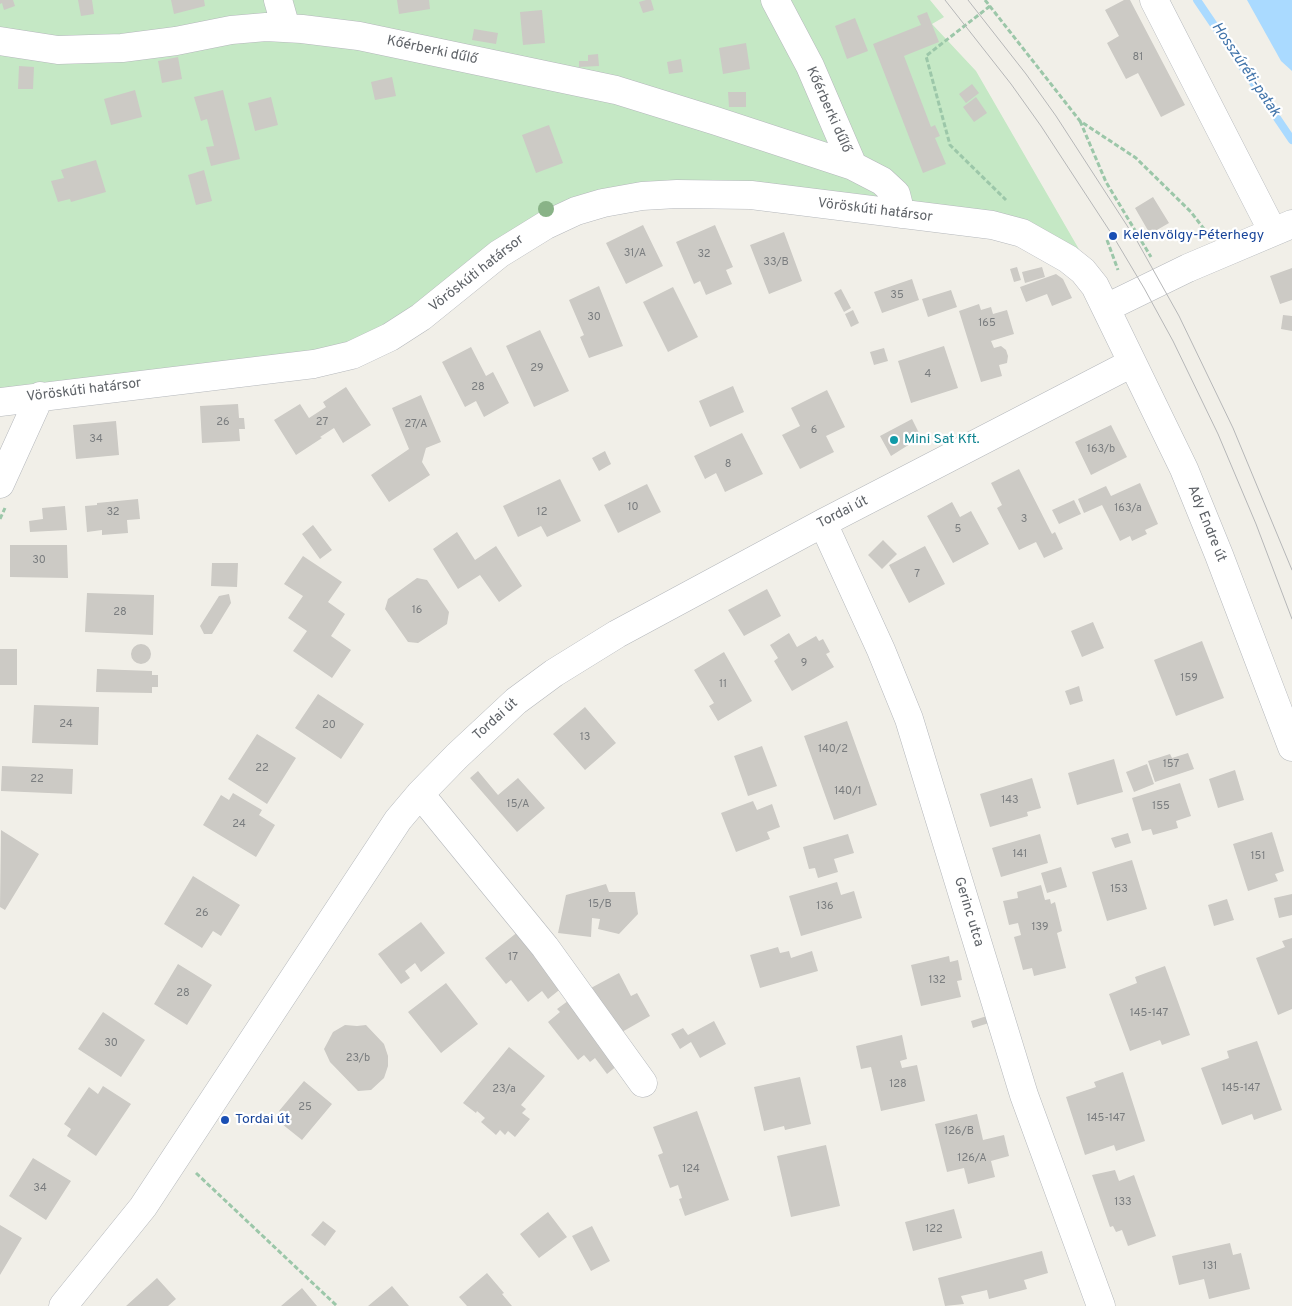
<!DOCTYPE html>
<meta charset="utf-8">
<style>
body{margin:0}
canvas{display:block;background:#f1efe8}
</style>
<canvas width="1292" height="1306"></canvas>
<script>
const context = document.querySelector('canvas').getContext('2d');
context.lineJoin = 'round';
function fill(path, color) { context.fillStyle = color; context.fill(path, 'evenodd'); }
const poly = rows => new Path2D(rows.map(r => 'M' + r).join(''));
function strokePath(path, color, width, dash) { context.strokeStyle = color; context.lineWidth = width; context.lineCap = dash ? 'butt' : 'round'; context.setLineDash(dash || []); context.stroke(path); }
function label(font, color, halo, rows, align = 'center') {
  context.font = font + ' Overpass,sans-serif'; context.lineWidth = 4.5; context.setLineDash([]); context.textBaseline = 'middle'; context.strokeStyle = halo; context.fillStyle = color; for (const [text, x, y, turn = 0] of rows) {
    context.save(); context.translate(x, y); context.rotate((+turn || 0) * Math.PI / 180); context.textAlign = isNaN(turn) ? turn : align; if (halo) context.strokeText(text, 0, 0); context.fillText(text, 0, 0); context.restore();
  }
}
const green = poly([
 [0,0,930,0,944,17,932,24,976,71,1080,251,751,195,603,203,352,355,0,399]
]);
const water = poly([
 [1247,0,1292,0,1292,71,1281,61]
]);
const stream = poly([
 [1197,0,1292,140]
]);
const building = poly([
 [0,0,13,0,15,6,4,10,2,3,0,4],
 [78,0,92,0,94,14,81,16],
 [171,0,204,0,205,6,174,14],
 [397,0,429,0,430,9,399,14],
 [646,0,651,0,654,10,643,13,639,2],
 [1124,0,1130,0,1185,105,1161,117,1138,73,1126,79,1107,43,1119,36,1105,10],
 [542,10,545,43,523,45,520,12],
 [927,12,939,42,904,56,931,127,935,125,940,136,935,138,946,164,923,173,873,44,921,25,917,16],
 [855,18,868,51,847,59,835,26],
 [474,29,498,33,496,44,472,40],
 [746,43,750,69,723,74,719,48],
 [598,54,599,66,579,67,579,61,588,61,588,55],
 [178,57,182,79,162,83,158,61],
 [681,59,683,72,669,74,667,62],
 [19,66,34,67,33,89,18,89],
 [392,77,396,96,375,100,371,82],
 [972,84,979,93,966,103,959,94],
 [135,90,142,117,111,125,104,99],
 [223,90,240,159,211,166,206,147,214,146,207,119,201,121,194,97],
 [728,92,746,92,746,107,729,107],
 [271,97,278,125,255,131,248,103],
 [976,97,987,113,974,122,963,107],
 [549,125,563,163,536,173,522,135],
 [96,160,106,192,71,202,70,199,58,202,51,181,64,178,61,170],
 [204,170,212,201,196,205,188,175],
 [1153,197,1169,223,1150,234,1135,208],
 [643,225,663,266,626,284,606,243],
 [715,225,733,267,726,270,732,284,706,295,700,281,694,284,676,242],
 [784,232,802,281,769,294,750,245],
 [1017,267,1021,280,1014,282,1010,269],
 [1042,267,1045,277,1025,283,1022,272],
 [1292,268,1292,300,1280,304,1270,276],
 [1056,274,1063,279,1072,298,1052,306,1047,294,1026,302,1020,287],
 [912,279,919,300,882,313,874,292],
 [599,286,623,346,589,358,580,337,584,335,569,300],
 [673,287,698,337,668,352,643,302],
 [841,289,851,308,844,312,834,293],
 [951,290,957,307,928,317,922,299],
 [979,304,981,310,991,307,993,314,1007,310,1014,334,991,341,994,348,1001,346,1006,350,1008,356,1007,363,999,365,1002,376,981,382,959,311],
 [853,310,859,323,851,327,845,314],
 [1283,315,1292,316,1292,331,1281,329],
 [540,330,569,391,534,407,506,346],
 [944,346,958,388,911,403,898,361],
 [471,347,486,376,493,372,509,403,484,417,476,401,465,407,442,362],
 [884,348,888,361,874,365,870,352],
 [733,386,744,412,710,427,699,401],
 [346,387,371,425,343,443,334,428,320,437,322,438,296,455,274,420,300,404,309,418,326,407,323,402],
 [827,390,845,427,826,436,834,452,800,469,782,435,800,426,791,408],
 [421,395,441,442,426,448,422,462,430,475,389,502,371,475,409,449,392,408],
 [238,404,239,418,244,418,245,429,239,429,240,441,202,443,200,406],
 [912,419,921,437,891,456,880,436],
 [116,421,119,455,76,459,73,425],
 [1111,425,1127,457,1091,475,1075,442],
 [742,433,763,474,725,492,716,473,705,479,694,456],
 [605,451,611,464,599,471,592,458],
 [1019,469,1052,534,1055,532,1063,549,1044,558,1036,542,1019,550,997,508,1002,505,991,483],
 [560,479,581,521,547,537,541,526,518,537,503,506],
 [1140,483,1158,524,1145,530,1147,534,1132,541,1130,536,1120,541,1102,505,1084,513,1078,499,1106,486,1111,496],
 [647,484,661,512,618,533,604,505],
 [138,499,140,519,127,520,128,533,102,535,102,530,87,532,85,506,97,505,97,503],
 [1074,500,1081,514,1059,524,1052,510],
 [952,502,960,517,971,511,989,544,953,563,927,516],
 [65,506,67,530,30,532,29,521,43,519,42,508],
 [313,525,332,550,320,559,302,534],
 [457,532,475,560,496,546,522,586,499,602,480,575,458,589,433,549],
 [883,540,897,554,882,569,868,555],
 [10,545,67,545,68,578,10,577],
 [925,546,945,584,909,603,889,565],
 [303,556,342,582,328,602,345,614,331,636,351,650,332,678,293,651,307,631,288,618,303,596,284,584],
 [212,563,238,563,237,587,211,586],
 [417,578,427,580,449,612,447,624,418,643,408,642,385,609,388,599],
 [767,589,781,616,744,636,728,610],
 [87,593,154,595,153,635,85,632],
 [229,594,231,603,212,634,204,634,200,626,219,596],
 [1093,622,1104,648,1082,657,1071,631],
 [789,633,797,647,816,636,819,641,823,639,830,652,826,654,834,667,792,691,774,661,778,658,770,645],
 [1202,641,1224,698,1176,716,1154,660],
 '131 654a10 10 0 1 1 20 0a10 10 0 1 1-20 0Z',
 [0,649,17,649,17,685,0,685],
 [724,652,752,701,718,721,709,706,714,703,694,670],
 [97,669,152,671,152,675,158,675,158,687,152,687,152,693,96,692],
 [1079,686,1083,701,1070,705,1065,691],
 [318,694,364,724,341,759,295,728],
 [34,705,99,707,98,745,32,743],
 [585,707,616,743,585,770,553,734],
 [847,721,877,805,834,820,804,736],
 [257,734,296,758,267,804,228,779],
 [762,746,777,786,748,796,734,756],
 [1188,753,1194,769,1155,782,1148,761,1170,754,1172,758],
 [1114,759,1123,792,1077,805,1068,773],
 [1147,764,1154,784,1134,792,1126,772],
 [2,766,73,769,72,794,1,791],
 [1235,770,1244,800,1218,808,1209,779],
 [478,771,498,795,518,778,545,808,517,832,470,778],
 [1032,778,1041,808,1027,812,1028,816,990,827,980,794],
 [1180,783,1191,816,1176,821,1178,828,1153,835,1151,829,1142,831,1132,798],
 [233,793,262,810,259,815,275,825,256,857,203,825,221,795,229,800],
 [753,801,757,810,772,804,780,827,767,832,770,839,736,852,721,813],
 [1,830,39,854,5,910,0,907],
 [1272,832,1284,871,1275,874,1278,881,1248,891,1233,844],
 [1128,833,1131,843,1115,848,1111,838],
 [848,834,854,853,834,859,838,872,818,878,815,868,809,869,803,847],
 [1040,834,1048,863,1001,877,992,848],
 [1132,860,1147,909,1107,921,1092,872],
 [1061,867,1067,887,1047,893,1041,873],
 [193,876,240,905,221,936,213,931,202,948,164,924],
 [837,882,841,895,854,891,862,918,801,936,789,896],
 [606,884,609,892,635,892,638,914,619,934,598,929,600,919,592,918,591,937,558,933,566,895],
 [1041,885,1045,900,1050,899,1051,904,1055,902,1062,931,1057,933,1066,968,1034,976,1032,968,1023,970,1014,937,1021,935,1018,923,1009,925,1003,901,1018,898,1017,892],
 [1292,894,1292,915,1279,918,1274,898],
 [1227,899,1234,920,1214,926,1208,905],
 [421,922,445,953,421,972,415,963,405,971,410,978,401,984,378,954],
 [519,931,563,987,548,999,542,991,528,1002,511,980,506,984,485,958],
 [1292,938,1292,1009,1278,1015,1256,958,1285,947,1282,941],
 [778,947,780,953,789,951,791,958,812,951,818,971,760,988,750,955],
 [949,956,950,962,958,960,962,980,957,981,961,997,921,1006,911,965],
 [178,964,212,985,187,1025,154,1004],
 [1165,966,1190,1035,1162,1045,1160,1040,1130,1051,1109,994,1137,983,1135,977],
 [619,973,631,996,637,993,650,1016,615,1036,589,989],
 [446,983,478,1024,441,1053,408,1012],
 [572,998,623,1061,607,1074,595,1058,590,1062,584,1055,578,1060,548,1022,560,1012,557,1009],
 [103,1012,145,1040,121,1077,78,1049],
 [987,1016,989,1023,973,1028,971,1021],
 [714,1021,726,1044,700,1058,691,1042,680,1049,671,1034,683,1028,688,1035],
 [345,1025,357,1026,366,1025,384,1044,388,1056,388,1066,384,1078,371,1090,358,1091,330,1062,324,1049,333,1032],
 [902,1035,907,1059,900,1061,902,1068,917,1065,925,1101,881,1111,871,1067,861,1069,856,1046],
 [1257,1041,1282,1110,1254,1120,1252,1114,1222,1125,1201,1068,1229,1058,1227,1051],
 [509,1047,545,1076,521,1105,526,1109,522,1113,530,1119,515,1137,508,1131,505,1135,500,1130,496,1135,481,1122,485,1118,477,1111,476,1113,463,1103],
 [1123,1072,1145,1141,1116,1151,1114,1145,1085,1155,1066,1097,1096,1087,1094,1082],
 [800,1077,811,1124,785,1130,784,1126,764,1131,754,1087],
 [304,1081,332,1104,302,1140,277,1120,282,1114,279,1111],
 [103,1086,131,1104,96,1156,67,1136,71,1129,64,1124,89,1087,98,1094],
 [697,1111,729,1200,685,1216,679,1199,682,1198,678,1185,670,1188,658,1155,663,1153,653,1127],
 [977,1114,983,1140,1004,1135,1009,1156,991,1161,995,1177,968,1184,964,1168,947,1172,935,1124],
 [826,1145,840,1206,791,1217,777,1156],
 [33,1158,71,1181,46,1220,9,1196],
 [1115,1170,1119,1181,1134,1175,1156,1236,1128,1246,1122,1230,1116,1232,1113,1226,1110,1227,1092,1175],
 [954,1209,962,1238,913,1251,905,1222],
 [548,1212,567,1237,539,1258,520,1234],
 [323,1221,336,1231,325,1246,311,1235],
 [0,1225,22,1238,0,1275],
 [592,1226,610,1261,591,1271,572,1236],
 [1230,1243,1233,1255,1241,1253,1250,1289,1209,1299,1204,1279,1179,1285,1172,1256],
 [1042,1251,1048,1273,1024,1280,1027,1289,989,1299,987,1290,961,1296,964,1304,945,1306,938,1278],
 [487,1273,504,1293,502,1294,512,1306,467,1306,459,1297],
 [157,1278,176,1299,168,1306,126,1306],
 [392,1286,409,1306,368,1306],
 [302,1288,317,1306,281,1306]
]);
const path = poly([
 [985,0,1080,121,1136,158,1191,212,1207,233],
 [990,6,926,56,950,145,1006,200],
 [1080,121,1106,182,1151,257],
 [1107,240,1118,270],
 [0,519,5,508],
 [196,1173,337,1306]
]);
const minor = poly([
 [278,0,286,28],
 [775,0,810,66,853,166,882,181,896,194,901,214],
 [1154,0,1273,232],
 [0,41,58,50,122,48,176,41,231,30,266,27,302,29,359,36,616,90,716,121,853,166],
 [1106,308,1188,268,1292,224],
 [0,402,314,364,352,355,390,337,421,317,499,254,546,225,576,211,603,203,642,196,677,194,751,195,992,225,1022,233,1068,259,1083,271,1095,286,1184,469,1219,555,1292,747],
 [0,484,40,396],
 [823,523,881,650,909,719,1024,1095,1101,1306],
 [420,794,545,947,643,1083],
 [63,1306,143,1207,398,820,420,794,457,756,516,701,554,673,617,634,823,523,1132,363]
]);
const tram = poly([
 [945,0,1011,84,1041,126,1113,236,1144,288,1173,341,1218,434,1256,524,1292,619],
 [968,0,1026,74,1056,116,1137,241,1179,316,1233,428,1292,570]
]);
const trees = [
 [546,209]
];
const markers = [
 [1113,236,5,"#1a4fb4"],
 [894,440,5,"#0f9aa8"],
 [225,1120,5,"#1a4fb4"]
];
const numberNames = [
 ["81",1138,58],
 ["31/A",635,254],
 ["32",704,255],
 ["33/B",776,263],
 ["35",897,296],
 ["30",594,318],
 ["165",987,324],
 ["29",537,369],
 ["4",928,375],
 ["28",478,388],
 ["26",223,423],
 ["27",322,423],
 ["27/A",416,425],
 ["6",814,431],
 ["34",96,440],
 ["163/b",1101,450],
 ["8",728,465],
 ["10",633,508],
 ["163/a",1128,509],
 ["32",113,513],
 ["12",542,513],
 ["3",1024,520],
 ["5",958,530],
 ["30",39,561],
 ["7",917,575],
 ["16",417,611],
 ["28",120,613],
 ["9",804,664],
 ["159",1189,679],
 ["11",723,685],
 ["24",66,725],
 ["20",329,726],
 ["13",585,738],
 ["140/2",833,750],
 ["157",1171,765],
 ["22",262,769],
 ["22",37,780],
 ["140/1",848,792],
 ["143",1010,801],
 ["15/A",518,805],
 ["155",1161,807],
 ["24",239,825],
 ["141",1020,855],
 ["151",1258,857],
 ["153",1119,890],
 ["15/B",600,905],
 ["136",825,907],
 ["26",202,914],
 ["139",1040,928],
 ["17",513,958],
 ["132",937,981],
 ["28",183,994],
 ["145-147",1149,1014],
 ["30",111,1044],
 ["23/b",358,1059],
 ["128",898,1085],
 ["145-147",1241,1089],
 ["23/a",504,1090],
 ["25",305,1108],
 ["145-147",1106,1119],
 ["126/B",959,1132],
 ["126/A",972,1159],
 ["124",691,1170],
 ["34",40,1189],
 ["133",1123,1203],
 ["122",934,1230],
 ["131",1210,1267]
];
const streetNames = [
 ["Kőérberki dűlő",432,51,12],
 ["Kőérberki dűlő",828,110,66],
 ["Vöröskúti határsor",875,211,7],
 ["Vöröskúti határsor",477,274,-38],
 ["Vöröskúti határsor",84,391,-7],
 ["Tordai út",843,513,-27],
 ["Ady Endre út",1206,524,68],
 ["Tordai út",496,720,-42],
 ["Gerinc utca",968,912,73]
];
const transitNames = [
 ["Kelenvölgy-Péterhegy",1123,236],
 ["Tordai út",235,1120]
];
const cultureNames = [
 ["Mini Sat Kft.",904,440]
];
const waterNames = [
 ["Hosszúréti-patak",1245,70,56]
];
fill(green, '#c5e8c5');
fill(water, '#aadaff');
strokePath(stream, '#aadaff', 8);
fill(building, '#cccac5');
strokePath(minor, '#b5b8bc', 29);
strokePath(path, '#9cc7a9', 3, [5, 2.5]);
strokePath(minor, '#fff', 28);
strokePath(tram, '#b6b7b8', 1);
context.fillStyle = '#89b387';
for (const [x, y] of trees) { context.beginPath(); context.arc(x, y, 8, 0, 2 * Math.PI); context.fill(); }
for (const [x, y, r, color] of markers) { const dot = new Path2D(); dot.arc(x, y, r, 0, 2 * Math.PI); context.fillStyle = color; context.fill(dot); strokePath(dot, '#fff', 2); }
label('11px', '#7a7d7f', null, numberNames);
label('14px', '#5f6368', '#fff', streetNames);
label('14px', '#164399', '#fff', transitNames, 'left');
label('14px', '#0d838f', '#fff', cultureNames, 'left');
label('italic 15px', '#4174aa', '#fff', waterNames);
</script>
